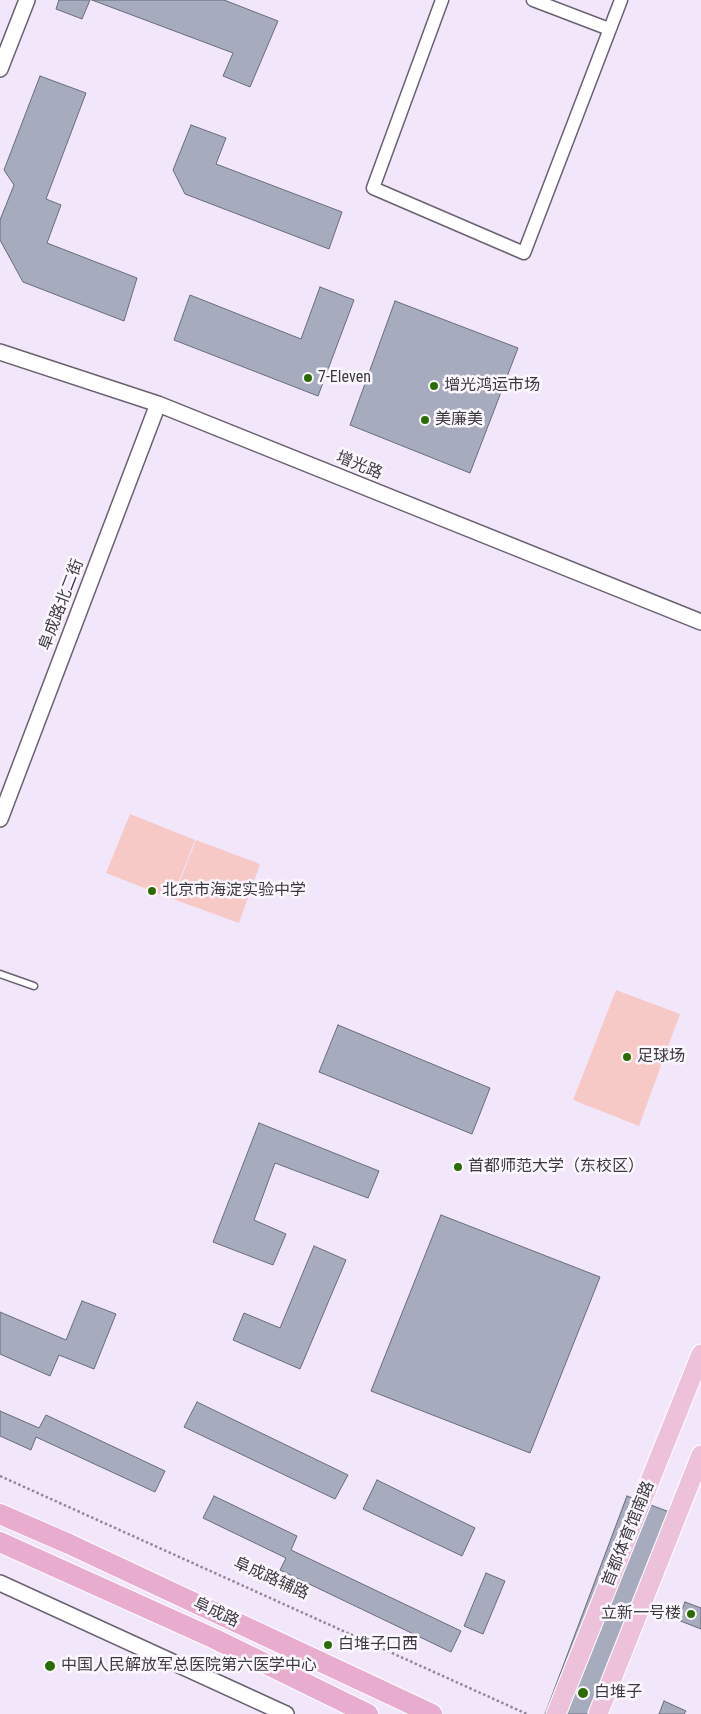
<!DOCTYPE html>
<meta charset="utf-8">
<style>
body{margin:0}
canvas{display:block;background:#f2e7fa}
</style>
<canvas width="701" height="1714"></canvas>
<script>
const context = document.querySelector('canvas').getContext('2d');
context.lineJoin = 'round';
function fill(path, color) { context.fillStyle = color; context.fill(path, 'evenodd'); }
const poly = rows => new Path2D(rows.map(r => 'M' + r).join(''));
function strokePath(path, color, width, dash) { context.strokeStyle = color; context.lineWidth = width; context.lineCap = dash ? 'butt' : 'round'; context.setLineDash(dash || []); context.stroke(path); }
function label(font, color, halo, rows, align = 'center') {
  context.font = font + ' "Roboto Condensed","Noto Sans SC",sans-serif'; context.lineWidth = 5; context.setLineDash([]); context.textBaseline = 'middle'; context.strokeStyle = halo; context.fillStyle = color; for (const [text, x, y, turn = 0] of rows) {
    context.save(); context.translate(x, y); context.rotate((+turn || 0) * Math.PI / 180); context.textAlign = isNaN(turn) ? turn : align; if (halo) context.strokeText(text, 0, 0); context.fillText(text, 0, 0); context.restore();
  }
}
const green = poly([
 [130,814,195,840,172,899,106,873],
 [196,840,260,864,239,923,173,899],
 [616,990,680,1014,639,1126,573,1100]
]);
const building = poly([
 [59,0,90,0,82,19,56,9,59,0],
 [92,0,224,0,278,21,250,87,223,76,233,53,92,0],
 [40,76,86,93,46,199,61,205,47,243,137,278,124,321,23,282,0,240,0,220,14,185,4,170,40,76],
 [191,125,226,138,216,164,342,212,329,249,185,194,173,170,191,125],
 [320,287,354,300,318,396,174,340,190,295,301,339,320,287],
 [395,301,518,348,470,473,350,425,395,301],
 [338,1025,490,1088,472,1134,319,1072,338,1025],
 [259,1123,379,1171,368,1198,275,1163,254,1220,286,1234,273,1265,213,1242,259,1123],
 [441,1215,600,1277,530,1453,371,1391,441,1215],
 [314,1246,346,1260,300,1369,233,1340,244,1313,280,1328,314,1246],
 [82,1301,116,1314,94,1369,59,1355,50,1376,0,1354,0,1312,66,1340,82,1301],
 [197,1402,348,1475,335,1499,184,1427,197,1402],
 [0,1411,39,1428,46,1415,165,1471,155,1492,36,1437,31,1450,0,1436,0,1411],
 [377,1480,475,1528,462,1556,363,1509,377,1480],
 [214,1496,297,1536,291,1550,461,1631,451,1652,280,1570,286,1558,203,1518,214,1496],
 [627,1496,672,1513,596,1714,545,1714,627,1496],
 [486,1573,505,1581,483,1634,464,1626,486,1573],
 [685,1602,701,1608,701,1629,678,1620,685,1602],
 [664,1701,686,1711,684,1714,659,1714,664,1701]
]);
const path = poly([
 [0,1476,527,1714]
]);
const service = poly([
 [0,974,34,986]
]);
const minor = poly([
 [442,0,373,188,524,253,621,0],
 [533,0,609,29]
]);
const tertiary = poly([
 [0,69,27,0],
 [0,352,158,404,701,622],
 [0,819,158,404],
 [0,1583,286,1714]
]);
const primary = poly([
 [556,1714,701,1354],
 [598,1714,701,1455]
]);
const trunk = poly([
 [0,1514,69,1544,432,1714],
 [0,1542,215,1639,368,1714]
]);
const markers = [
 [308,378,5,"#2b6c00"],
 [434,386,5,"#2b6c00"],
 [425,420,5,"#2b6c00"],
 [152,891,5,"#2b6c00"],
 [627,1057,5,"#2b6c00"],
 [458,1167,5,"#2b6c00"],
 [691,1614,5,"#2b6c00"],
 [328,1645,5,"#2b6c00"],
 [50,1666,6,"#2b6c00"],
 [583,1693,6,"#2b6c00"]
];
const poiNames = [
 ["7-Eleven",318,378],
 ["增光鸿运市场",444,386],
 ["美廉美",435,420],
 ["北京市海淀实验中学",162,891],
 ["足球场",637,1057],
 ["首都师范大学（东校区）",468,1167],
 ["立新一号楼",681,1614,"right"],
 ["白堆子口西",338,1645],
 ["中国人民解放军总医院第六医学中心",61,1666],
 ["白堆子",594,1693]
];
const streetNames = [
 ["增光路",359,466,22],
 ["阜成路北二街",62,605,-69],
 ["首都体育馆南路",629,1534,-68],
 ["阜成路辅路",271,1579,24],
 ["阜成路",216,1613,25]
];
fill(green, '#f6c9c7');
fill(building, '#a7abbe');
strokePath(building, '#676b7c', 1);
strokePath(service, '#696070', 9);
strokePath(minor, '#696070', 15);
strokePath(tertiary, '#696070', 18);
strokePath(primary, '#fff', 21);
strokePath(trunk, '#fff', 22);
strokePath(path, '#8f8894', 2.5, [2.5, 2.5]);
strokePath(service, '#fff', 6);
strokePath(minor, '#fff', 12);
strokePath(tertiary, '#fff', 15);
strokePath(primary, '#eec1da', 19);
strokePath(trunk, '#e8acce', 20);
for (const [x, y, r, color] of markers) { const dot = new Path2D(); dot.arc(x, y, r, 0, 2 * Math.PI); context.fillStyle = color; context.fill(dot); strokePath(dot, '#fcf8ff', 2); }
label('16px', '#3c383f', '#fcf8ff', poiNames, 'left');
label('16px', '#3c383f', '#fcf8ff', streetNames);
</script>
